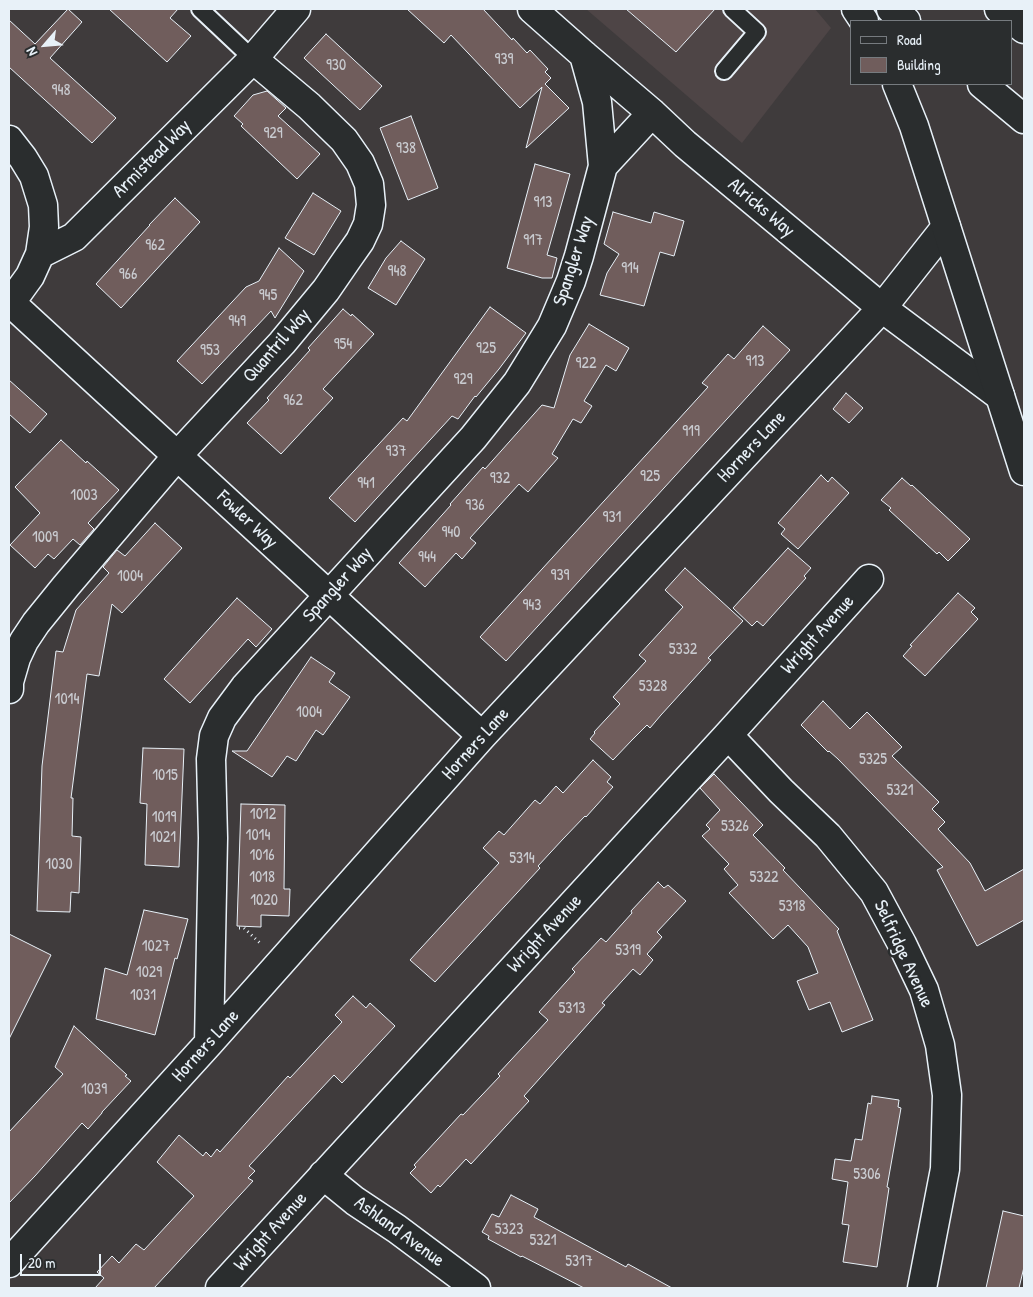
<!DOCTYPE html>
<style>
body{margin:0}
#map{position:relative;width:1033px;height:1297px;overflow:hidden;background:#3f3b3c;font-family:"Patrick Hand",sans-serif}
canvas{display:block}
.frame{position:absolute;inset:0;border:10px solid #e8f1f8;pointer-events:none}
.legend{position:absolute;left:850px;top:20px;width:162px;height:65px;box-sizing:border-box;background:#2a2d2e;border:1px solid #767b7f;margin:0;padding:6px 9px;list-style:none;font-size:15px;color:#e8f1f8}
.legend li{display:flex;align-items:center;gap:10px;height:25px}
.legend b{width:25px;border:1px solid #767b7f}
.north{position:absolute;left:20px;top:20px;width:50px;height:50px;-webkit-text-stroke:4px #2a2d2e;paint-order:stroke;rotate:243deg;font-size:14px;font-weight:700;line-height:20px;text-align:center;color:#e8f1f8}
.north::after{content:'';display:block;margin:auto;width:18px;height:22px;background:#e8f1f8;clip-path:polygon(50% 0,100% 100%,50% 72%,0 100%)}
.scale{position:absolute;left:20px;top:1254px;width:81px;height:22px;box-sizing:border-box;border:2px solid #e8f1f8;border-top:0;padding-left:6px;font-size:15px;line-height:18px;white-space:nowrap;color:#e8f1f8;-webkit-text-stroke:4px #2a2d2e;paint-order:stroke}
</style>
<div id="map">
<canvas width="1033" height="1297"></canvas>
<div class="frame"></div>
<ul class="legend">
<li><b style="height:6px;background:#2a2d2e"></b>Road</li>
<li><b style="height:14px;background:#705d5c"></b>Building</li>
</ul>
<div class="north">N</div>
<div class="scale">20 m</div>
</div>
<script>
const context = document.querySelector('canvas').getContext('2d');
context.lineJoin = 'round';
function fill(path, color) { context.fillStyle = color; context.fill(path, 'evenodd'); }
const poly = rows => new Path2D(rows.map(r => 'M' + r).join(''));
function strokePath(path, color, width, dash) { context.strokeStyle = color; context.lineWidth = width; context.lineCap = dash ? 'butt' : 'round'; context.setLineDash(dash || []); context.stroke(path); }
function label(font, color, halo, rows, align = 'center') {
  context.font = font + ' "Patrick Hand",sans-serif'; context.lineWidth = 5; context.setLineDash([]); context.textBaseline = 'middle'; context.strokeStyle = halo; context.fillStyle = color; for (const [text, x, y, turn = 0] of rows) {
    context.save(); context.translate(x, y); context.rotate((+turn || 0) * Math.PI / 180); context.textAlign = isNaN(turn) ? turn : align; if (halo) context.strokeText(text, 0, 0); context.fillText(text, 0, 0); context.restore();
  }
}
const built = poly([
 [586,9,815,9,831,28,742,143]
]);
const building = poly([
 [68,9,82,22,50,58,116,118,92,143,9,67,9,20,35,44,68,9],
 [109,9,178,9,170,18,191,36,167,62,109,9],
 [407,9,483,9,512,40,513,38,527,53,530,50,548,69,545,72,551,78,545,84,569,108,526,148,542,87,520,108,451,35,444,43,407,9],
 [626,9,715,9,676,52,626,9],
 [326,34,382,86,360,110,304,58,326,34],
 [267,91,286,108,278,116,320,154,297,179,241,126,243,124,234,116,253,95,267,91],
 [411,116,438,188,408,200,380,128,411,116],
 [535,164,570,174,547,255,557,258,552,278,542,278,507,268,535,164],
 [313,193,341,211,314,255,285,238,313,193],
 [175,198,200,222,121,308,96,284,150,225,149,225,175,198],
 [613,212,651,223,654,212,684,221,674,256,660,252,644,306,600,295,607,273,619,254,604,244,613,212],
 [401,241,425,259,396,305,368,288,386,258,401,241],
 [279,248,304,271,275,318,271,311,202,384,177,361,246,287,259,281,279,248],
 [490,307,526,333,499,369,476,397,475,396,458,419,452,416,355,522,329,498,403,418,407,421,490,307],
 [343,309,351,316,352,314,374,334,323,389,333,398,281,454,247,423,269,400,267,398,310,350,308,348,343,309],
 [589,324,629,348,616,371,606,365,584,401,592,406,581,423,573,419,552,454,558,458,528,492,519,484,470,538,476,543,462,559,456,553,425,587,399,563,451,505,450,504,483,467,485,469,542,405,554,408,570,355,589,324],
 [763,326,790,350,506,661,480,637,708,387,702,383,728,354,734,359,763,326],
 [9,380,47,414,30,433,9,414,9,380],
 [846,393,863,408,849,423,833,409,846,393],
 [61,440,86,463,87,461,119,490,88,523,94,529,80,545,73,539,54,559,48,554,35,568,10,545,40,513,15,487,61,440],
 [821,475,828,482,832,477,849,493,798,549,781,534,785,529,778,523,821,475],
 [902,478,911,486,912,485,970,539,948,561,939,552,937,554,889,510,891,508,881,500,902,478],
 [155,523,182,548,122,613,112,604,99,676,87,674,71,798,73,798,72,836,81,837,79,893,71,892,70,912,37,911,42,766,56,651,63,652,76,610,109,573,103,567,117,550,125,556,155,523],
 [788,548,811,568,804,576,806,578,763,626,757,621,752,626,733,608,788,548],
 [685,568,743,621,708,658,711,660,661,715,650,728,647,725,632,740,613,760,590,739,595,733,594,732,620,704,613,697,646,661,639,655,683,607,665,590,685,568],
 [958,593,975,608,971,612,978,619,925,676,903,656,912,646,910,645,958,593],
 [237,598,272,629,256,647,248,639,190,703,164,679,237,598],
 [311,657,335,673,329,682,350,697,323,735,316,730,296,761,287,756,272,777,232,751,247,751,311,657],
 [823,701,850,729,867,712,902,747,892,756,939,802,932,809,945,822,938,829,970,863,985,891,1024,869,1024,920,977,946,937,870,943,867,838,759,829,751,828,752,801,725,823,701],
 [143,748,184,749,179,867,145,865,147,804,140,803,143,748],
 [593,760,611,777,607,782,613,787,586,817,585,816,563,839,538,866,540,868,435,982,410,960,499,863,483,848,499,831,504,835,535,800,540,804,556,786,563,793,593,760],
 [714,774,763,825,753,835,785,868,783,870,839,929,837,931,873,1020,842,1032,830,1002,809,1010,797,981,818,973,808,947,788,925,773,939,729,893,738,885,724,869,729,864,702,836,710,829,706,825,720,810,700,788,714,774],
 [241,804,285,805,284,889,290,889,289,916,261,915,261,927,237,926,241,804],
 [658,882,664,888,668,885,686,901,657,932,662,937,647,954,653,960,640,975,633,969,602,1003,605,1005,524,1096,529,1101,471,1164,466,1159,440,1187,438,1185,431,1193,410,1173,416,1167,414,1165,461,1114,463,1115,500,1076,498,1074,548,1020,539,1012,575,972,572,969,601,938,606,942,632,913,631,911,658,882],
 [144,910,188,919,177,959,175,958,155,1035,96,1019,105,968,127,975,144,910],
 [9,934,51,955,9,1039,9,934],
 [353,996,366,1008,370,1003,395,1026,342,1083,334,1075,249,1166,255,1171,248,1178,253,1181,154,1288,95,1288,104,1278,97,1272,112,1256,119,1263,136,1244,144,1250,194,1196,157,1162,179,1135,203,1156,206,1152,211,1157,217,1149,220,1152,288,1076,290,1078,342,1022,335,1015,353,996],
 [74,1026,127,1075,125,1076,131,1081,102,1112,102,1113,88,1129,82,1123,35,1176,9,1203,9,1132,63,1074,55,1067,74,1026],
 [872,1096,899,1100,898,1107,901,1108,887,1187,889,1188,877,1267,843,1262,849,1225,842,1224,848,1182,832,1179,835,1159,851,1161,855,1139,862,1140,868,1103,871,1104,872,1096],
 [511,1195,538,1209,534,1217,626,1267,628,1264,672,1288,584,1288,522,1256,521,1257,488,1239,489,1236,482,1232,492,1214,499,1217,511,1195],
 [1003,1211,1024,1216,1024,1267,1019,1288,986,1288,1003,1211]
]);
const path = poly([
 [239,928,244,928,261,944]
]);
const service = poly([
 [200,9,253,59],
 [724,71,757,32,732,9]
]);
const minor = poly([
 [532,9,584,55,652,113,685,144,882,308,1000,396],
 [9,140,23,158,34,176,43,205,44,227,40,254,30,276,9,305],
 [603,166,652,113],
 [40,254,74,237,253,59,296,9],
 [11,303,482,736],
 [9,689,9,682,16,658,24,641,36,623,66,586,177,456,282,343,326,290,348,258,360,241,368,224,371,205,369,184,360,163,344,140,309,106,253,59],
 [728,735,781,791,828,836,874,892,902,944,924,990,940,1045,947,1095,945,1169,922,1288],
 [209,1043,213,838,211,759,214,736,222,718,245,687,473,438,517,383,552,326,571,281,579,256,603,166,597,102,584,55],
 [323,1175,355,1201,397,1229,476,1288],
 [9,1263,209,1043,482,736,882,308,946,227],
 [220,1288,728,735,869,579]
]);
const primary = poly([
 [856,9,864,21],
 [891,9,906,21],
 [999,9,1024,29],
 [897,84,914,126,1024,471],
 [982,84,1024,119]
]);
const numberNames = [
 ["939",504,60],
 ["930",336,66],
 ["948",61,91],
 ["929",273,134],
 ["938",406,149],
 ["913",543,203],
 ["917",533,241],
 ["962",155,246],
 ["914",630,269],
 ["948",397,272],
 ["966",128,275],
 ["945",268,296],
 ["949",237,322],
 ["954",343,345],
 ["925",486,349],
 ["953",210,351],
 ["913",755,362],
 ["922",586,364],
 ["929",463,380],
 ["962",293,401],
 ["919",691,432],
 ["937",396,452],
 ["925",650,477],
 ["932",500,479],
 ["941",366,484],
 ["1003",84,496],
 ["936",475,506],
 ["931",612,518],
 ["940",451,533],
 ["1009",45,538],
 ["944",427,558],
 ["939",560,576],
 ["1004",130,577],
 ["943",532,606],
 ["5332",683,650],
 ["5328",653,687],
 ["1014",67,700],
 ["1004",309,713],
 ["5325",873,760],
 ["1015",165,776],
 ["5321",900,791],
 ["1012",263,815],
 ["1019",164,818],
 ["5326",735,827],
 ["1014",258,836],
 ["1021",163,838],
 ["1016",262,856],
 ["5314",522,859],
 ["1030",59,865],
 ["1018",262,878],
 ["5322",764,878],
 ["1020",264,901],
 ["5318",792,907],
 ["1027",156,947],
 ["5319",628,951],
 ["1029",149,973],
 ["1031",143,996],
 ["5313",572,1009],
 ["1039",94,1090],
 ["5306",867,1175],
 ["5323",509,1230],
 ["5321",543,1241],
 ["5317",579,1262]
];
const streetNames = [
 ["Armistead Way",152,159,-45],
 ["Alricks Way",761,208,40],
 ["Spangler Way",574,261,-72],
 ["Quantril Way",277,346,-49],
 ["Horners Lane",752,447,-47],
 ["Fowler Way",247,520,43],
 ["Spangler Way",338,585,-48],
 ["Wright Avenue",818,635,-48],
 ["Horners Lane",476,744,-48],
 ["Wright Avenue",545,934,-47],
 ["Selfridge Avenue",903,954,65],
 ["Horners Lane",206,1046,-48],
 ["Wright Avenue",271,1232,-48],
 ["Ashland Avenue",399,1232,36]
];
fill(built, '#4e4546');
fill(building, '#705d5c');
strokePath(building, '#e8f1f8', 1);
strokePath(service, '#e8f1f8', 20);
strokePath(minor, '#e8f1f8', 31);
strokePath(primary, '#e8f1f8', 31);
strokePath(path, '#e8f1f8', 3, [1, 4]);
strokePath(service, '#2a2d2e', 16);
strokePath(minor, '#2a2d2e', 28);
strokePath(primary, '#2a2d2e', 28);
label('16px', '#caccd1', null, numberNames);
label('19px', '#e8f1f8', '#2a2d2e', streetNames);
</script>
